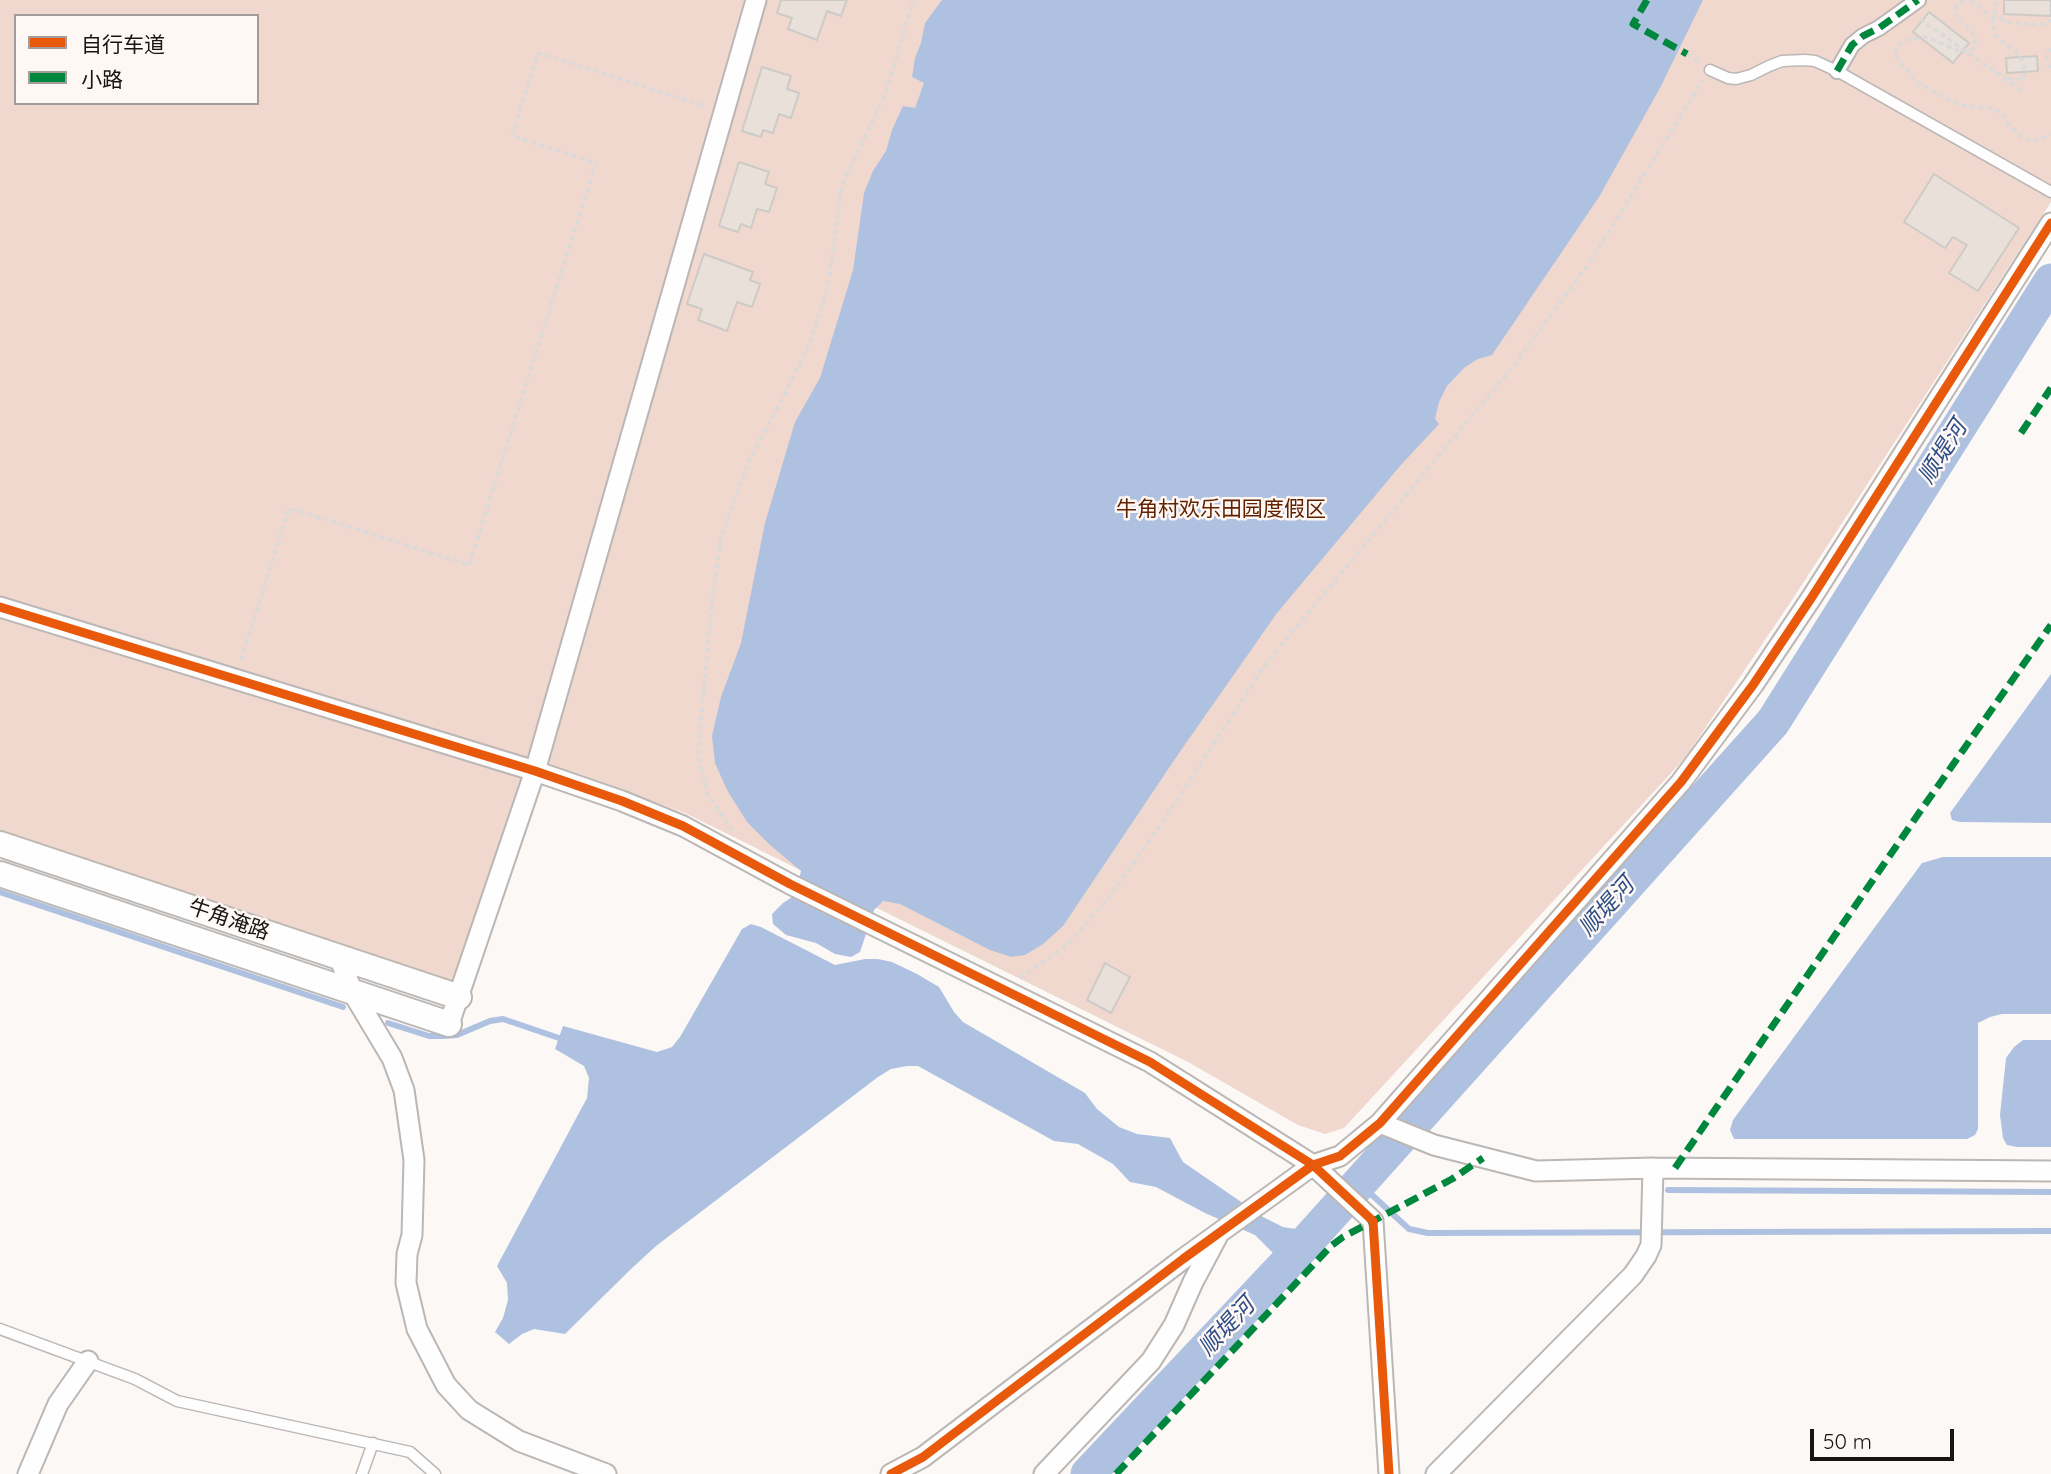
<!DOCTYPE html>
<meta charset="utf-8">
<style>
body{margin:0}
#map{position:relative;width:2051px;height:1474px;overflow:hidden;background:#fcf8f6;font-family:Quicksand,"Noto Sans SC",sans-serif}
canvas{display:block}
.legend{position:absolute;left:14px;top:14px;width:245px;height:91px;box-sizing:border-box;background:#fef7f4;border:2px solid #a29c9a;margin:0;padding:9px 12px;list-style:none;font-size:21px;color:#181413}
.legend li{display:flex;align-items:center;gap:14px;height:35px}
.legend b{width:35px;border:2px solid #a29c9a}
.scale{position:absolute;left:1810px;top:1429px;width:144px;height:32px;box-sizing:border-box;border:4px solid #181413;border-top:0;padding-left:9px;font-size:21px;line-height:24px;white-space:nowrap;color:#181413;-webkit-text-stroke:5px #fef7f4;paint-order:stroke}
</style>
<div id="map">
<canvas width="2051" height="1474"></canvas>
<ul class="legend">
<li><b style="height:9px;background:#e8590c"></b>自行车道</li>
<li><b style="height:9px;background:#00873e"></b>小路</li>
</ul>
<div class="scale">50 m</div>
</div>
<script>
const context = document.querySelector('canvas').getContext('2d');
context.lineJoin = 'round';
function fill(path, color) { context.fillStyle = color; context.fill(path, 'evenodd'); }
const poly = rows => new Path2D(rows.map(r => 'M' + r).join(''));
function strokePath(path, color, width, dash) { context.strokeStyle = color; context.lineWidth = width; context.lineCap = dash ? 'butt' : 'round'; context.setLineDash(dash || []); context.stroke(path); }
function label(font, color, halo, rows, align = 'center') {
  context.font = font + ' Quicksand,"Noto Sans SC",sans-serif'; context.lineWidth = 5; context.setLineDash([]); context.textBaseline = 'middle'; context.strokeStyle = halo; context.fillStyle = color; for (const [text, x, y, turn = 0] of rows) {
    context.save(); context.translate(x, y); context.rotate((+turn || 0) * Math.PI / 180); context.textAlign = isNaN(turn) ? turn : align; if (halo) context.strokeText(text, 0, 0); context.fillText(text, 0, 0); context.restore();
  }
}
const green = poly([
 [0,0,2051,0,2051,202,1790,603,1685,758,1344,1128,1325,1134,1298,1125,1188,1062,685,813,528,757,452,983,0,831],
 [16,16,257,16,257,103,16,103]
]);
const water = poly([
 [942,0,1703,0,1660,88,1599,197,1492,355,1478,359,1465,367,1447,386,1439,402,1435,419,1439,424,1400,466,1277,613,1179,753,1063,926,1043,944,1025,955,1011,957,990,950,900,904,883,901,874,910,860,952,851,957,835,954,816,943,786,935,773,924,772,914,783,903,795,895,801,871,769,844,747,822,727,790,715,763,712,736,721,697,741,643,765,523,795,422,820,378,853,270,864,193,873,171,886,151,892,130,903,106,915,108,924,83,912,77,915,58,921,43,925,23],
 [2051,674,2051,823,1960,822,1952,820,1950,813],
 [1943,857,2051,857,2051,1014,2002,1014,1990,1017,1978,1023,1978,1129,1975,1135,1967,1139,1734,1139,1730,1130,1733,1120,1922,863],
 [751,924,761,927,835,965,865,959,878,959,892,962,917,974,939,987,954,1012,963,1022,1085,1093,1097,1109,1119,1127,1137,1134,1170,1138,1183,1162,1263,1217,1283,1227,1315,1232,1285,1265,1255,1235,1205,1213,1156,1187,1130,1182,1113,1164,1078,1144,1054,1141,918,1066,907,1066,891,1069,878,1077,656,1246,631,1269,565,1334,534,1329,522,1334,509,1344,495,1332,503,1318,508,1300,507,1283,497,1266,587,1098,589,1078,584,1066,555,1049,563,1026,657,1052,672,1047,680,1037,742,929],
 [2023,1040,2051,1040,2051,1147,2017,1147,2007,1145,2003,1138,2000,1115,2006,1058,2014,1047]
]);
const stream = poly([
 [0,892,343,1007],
 [388,1023,429,1036,443,1036,457,1035,490,1021,503,1019,559,1038],
 [1359,1183,1409,1229,1428,1233,2051,1231],
 [1668,1190,2051,1192]
]);
const river = poly([
 [1088,1474,1302,1247,1773,722,2051,281]
]);
const building = poly([
 [781,0,847,0,841,16,827,11,817,40,788,29,792,18,777,13,781,0],
 [2004,0,2051,0,2051,16,2004,14,2004,0],
 [1929,12,1969,43,1953,63,1913,32,1929,12],
 [2037,56,2038,71,2007,73,2006,58,2037,56],
 [762,67,791,76,787,89,799,93,791,118,779,114,773,133,763,130,761,137,742,131,762,67],
 [739,162,769,172,765,184,777,188,769,212,757,209,751,228,741,224,738,232,719,226,739,162],
 [1934,174,2019,228,1978,291,1949,273,1967,245,1953,237,1945,248,1904,222,1934,174],
 [704,254,753,272,750,280,760,284,752,307,737,302,727,331,698,320,702,309,687,304,704,254],
 [1105,963,1130,977,1111,1013,1087,1000,1105,963]
]);
const path = poly([
 [1964,0,1958,3,1955,9,1955,15,1972,32,1976,40,1974,47,1970,51,1961,52,1926,37,1911,39,1901,43,1897,47,1895,53,1898,61,1905,67,1911,76,1919,83,1959,105,1992,108,2002,114,2006,122,2021,137,2030,141,2038,140,2050,134],
 [1971,0,1989,15,2012,23,2041,25,2051,20],
 [1920,19,2021,90],
 [2051,49,2047,52,2047,60,2051,71],
 [1687,54,1699,63],
 [2008,79,2024,79,2024,64,2019,55,2015,52],
 [241,660,289,508,469,565,596,163,512,136,538,53,706,106],
 [732,831,707,793,698,754,711,610,721,538,749,461,787,390,810,341,828,286,842,185,886,92,913,0],
 [1020,978,1066,946,1108,899,1164,820,1265,665,1510,370,1590,262,1703,80]
]);
const service = poly([
 [1710,70,1728,78,1736,79,1751,75,1769,66,1782,61,1805,60,1815,61,1837,71,2051,192],
 [0,1329,135,1379,177,1401,410,1452,435,1474],
 [362,1474,373,1443]
]);
const pedestrian = poly([
 [1837,71,1852,45,1863,36,1879,28,1918,0]
]);
const minor = poly([
 [0,607,535,771,622,801,683,826,790,884,1150,1062,1313,1165,1373,1221,1389,1474],
 [339,957,353,993,392,1058,404,1090,414,1160,412,1235,407,1254,406,1283,417,1329,446,1385,469,1410,519,1441,606,1474],
 [449,1024,535,771,756,0],
 [1380,1123,1434,1145,1536,1171,1653,1168,2051,1171],
 [28,1474,58,1404,88,1361],
 [891,1474,923,1457,1183,1259,1313,1165,1340,1156,1380,1123,1681,782,1753,685,1812,597,2051,223],
 [1044,1474,1151,1361,1174,1325,1193,1282,1217,1237],
 [1436,1474,1633,1275,1646,1256,1651,1245,1653,1168]
]);
const tertiary = poly([
 [0,844,459,997],
 [0,874,449,1024]
]);
const pathBridge = poly([
 [1997,1,1993,21,1995,35,2015,52]
]);
const quiet = poly([
 [1647,0,1633,24,1687,54],
 [1837,71,1852,45,1863,36,1879,28,1918,0],
 [2021,433,2051,388],
 [1675,1168,1919,813,2051,625],
 [1116,1474,1331,1246,1343,1237,1452,1179,1483,1158]
]);
const cycleway = poly([
 [0,607,535,771,622,801,683,826,790,884,1150,1062,1313,1165,1373,1221,1389,1474],
 [891,1474,923,1457,1183,1259,1313,1165,1340,1156,1380,1123,1681,782,1753,685,1812,597,2051,223]
]);
const parkNames = [
 ["牛角村欢乐田园度假区",1221,510]
];
const streetNames = [
 ["牛角淹路",229,920,19]
];
const waterNames = [
 ["顺堤河",1943,452,-58],
 ["顺堤河",1607,907,-48],
 ["顺堤河",1227,1327,-47]
];
fill(green, '#f0d8ce');
fill(water, '#afc1e0');
strokePath(stream, '#afc1e0', 6);
strokePath(river, '#afc1e0', 35);
fill(building, '#e8e0d9');
strokePath(building, '#cdcac7', 2);
strokePath(service, '#bbb7b5', 13);
strokePath(pedestrian, '#bbb7b5', 18);
strokePath(minor, '#bbb7b5', 23);
strokePath(tertiary, '#bbb7b5', 28);
strokePath(path, '#dbd9d9', 3.5, [5, 3.5]);
strokePath(service, '#fffefe', 10);
strokePath(pedestrian, '#fffefe', 14);
strokePath(minor, '#fffefe', 19);
strokePath(tertiary, '#fffefe', 24);
strokePath(pathBridge, '#dbd9d9', 3.5, [5, 3.5]);
strokePath(quiet, '#00873e', 7, [14, 7]);
strokePath(cycleway, '#e8590c', 9);
label('21px', '#612200', '#fef7f4', parkNames);
label('21px', '#181413', '#fef7f4', streetNames);
label('italic 23px', '#2b4e86', '#fef7f4', waterNames);
</script>
